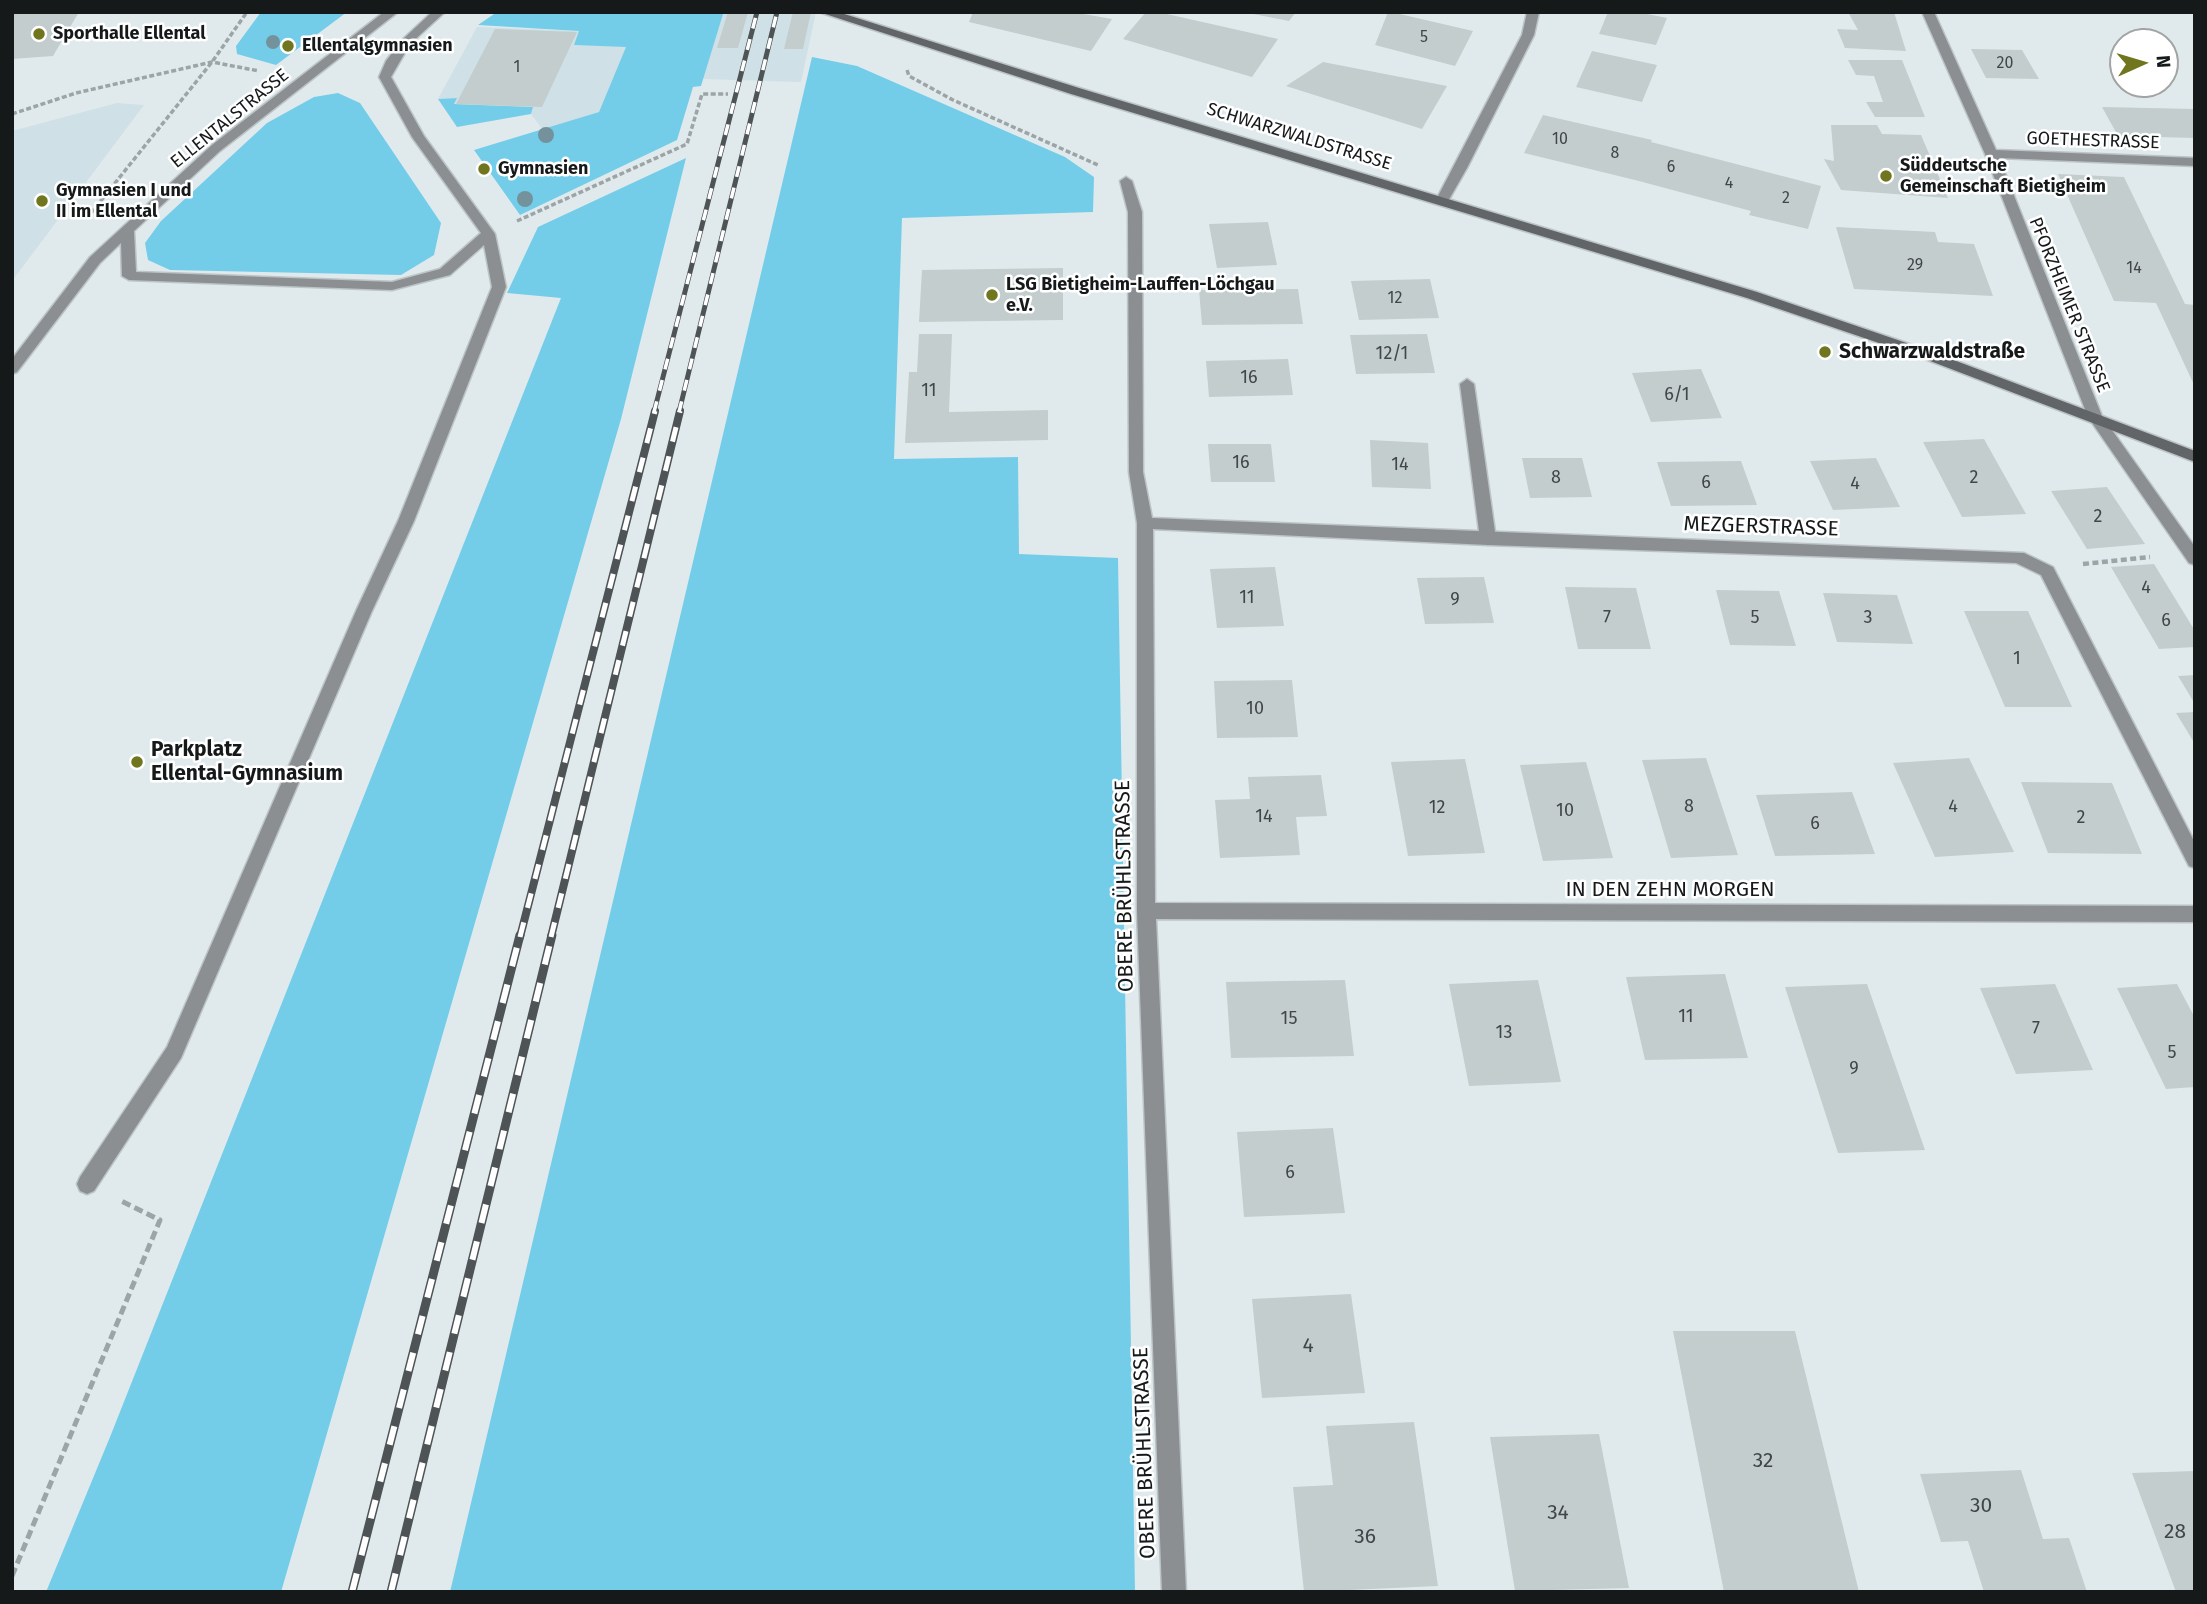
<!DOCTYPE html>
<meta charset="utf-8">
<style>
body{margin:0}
#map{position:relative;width:2207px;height:1604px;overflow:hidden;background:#e0eaed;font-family:"Fira Sans",sans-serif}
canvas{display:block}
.frame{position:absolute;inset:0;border:14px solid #16191a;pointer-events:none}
.north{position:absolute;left:2109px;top:28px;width:70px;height:70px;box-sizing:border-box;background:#fff;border:2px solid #a2a3a3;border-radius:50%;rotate:86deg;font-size:19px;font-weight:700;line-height:28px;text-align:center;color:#16191a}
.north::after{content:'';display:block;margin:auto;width:24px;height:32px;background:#70761e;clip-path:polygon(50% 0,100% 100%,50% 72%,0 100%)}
</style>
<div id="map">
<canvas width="2207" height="1604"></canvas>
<div class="frame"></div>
<div class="north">N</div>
</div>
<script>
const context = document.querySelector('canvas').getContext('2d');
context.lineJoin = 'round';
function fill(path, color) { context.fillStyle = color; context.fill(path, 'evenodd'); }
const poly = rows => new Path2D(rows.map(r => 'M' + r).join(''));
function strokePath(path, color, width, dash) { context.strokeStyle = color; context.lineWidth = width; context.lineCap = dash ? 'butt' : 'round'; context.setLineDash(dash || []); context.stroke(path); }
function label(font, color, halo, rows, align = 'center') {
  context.font = font + ' "Fira Sans",sans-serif'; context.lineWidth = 5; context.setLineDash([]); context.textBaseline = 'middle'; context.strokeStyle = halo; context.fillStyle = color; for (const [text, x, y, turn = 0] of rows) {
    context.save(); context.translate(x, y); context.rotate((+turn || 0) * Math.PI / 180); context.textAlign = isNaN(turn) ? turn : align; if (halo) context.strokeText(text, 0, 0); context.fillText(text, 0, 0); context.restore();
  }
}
const built = poly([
 [722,12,816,12,801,82,702,79],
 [477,27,580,31,574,45,627,46,599,112,543,130,531,114,533,107,454,104,456,98,438,99],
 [117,103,144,105,12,281,12,131]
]);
const green = poly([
 [261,12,347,12,276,65,237,54,236,46],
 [497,12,716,12,723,14,701,86,693,87,677,140,520,215,474,150,599,112,626,47,574,45,579,31,478,25],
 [812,57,857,66,1065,157,1094,177,1093,212,902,218,894,459,1018,457,1019,554,1118,558,1135,1592,450,1592],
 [338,93,360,103,441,223,434,255,401,275,170,270,148,260,145,243,161,221,267,123,314,97],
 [457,98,454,104,533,107,531,114,457,127,438,99],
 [686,158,621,419,281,1592,46,1592,110,1437,561,298,507,293,538,227]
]);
const building = poly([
 [12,12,79,12,53,56,12,59],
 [728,12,748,12,738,48,717,48],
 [793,12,811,12,803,49,784,49],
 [973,12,1072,12,1112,19,1091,51,969,22],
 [1146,12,1158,12,1278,39,1252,77,1123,39],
 [1243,12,1296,12,1289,21],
 [1388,12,1391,12,1473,31,1455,66,1375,45],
 [1608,12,1637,12,1667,18,1656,45,1599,34],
 [1848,12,1894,12,1906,51,1845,48,1837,29,1858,30],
 [495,29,577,32,542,107,456,104],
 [1971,49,2022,50,2039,79,1986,78],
 [1592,51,1657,65,1642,102,1576,87],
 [1848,60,1902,60,1925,117,1875,117,1866,102,1883,102,1874,76,1856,75],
 [1323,62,1447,86,1422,129,1286,86],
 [2102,107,2195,109,2195,138,2118,136],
 [1543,115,1652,140,1651,142,1821,186,1808,229,1749,215,1751,211,1635,180,1524,153],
 [1831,125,1877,125,1882,134,1921,135,1948,198,1841,190,1824,159,1834,161],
 [2058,174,2124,177,2185,304,2195,305,2195,387,2156,303,2114,301],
 [1268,222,1277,265,1217,268,1209,224],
 [1836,227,1935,232,1938,242,1974,244,1993,296,1854,289],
 [1063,268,1063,320,919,322,922,270],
 [1430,279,1439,318,1359,320,1351,281],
 [1298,289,1303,324,1202,325,1199,290],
 [919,334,952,334,949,412,1048,410,1048,440,905,443,909,372,917,372],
 [1427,334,1435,373,1356,374,1350,335],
 [1288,359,1293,395,1209,397,1206,361],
 [1701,369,1722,418,1651,422,1632,373],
 [1984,439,2026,514,1962,517,1923,442],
 [1370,440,1428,443,1431,489,1372,487],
 [1208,444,1271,444,1275,482,1211,482],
 [1522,458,1582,458,1592,497,1530,498],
 [1876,458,1900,507,1833,510,1810,461],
 [1741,461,1757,505,1671,506,1657,462],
 [2107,487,2145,544,2087,549,2051,491],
 [2154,564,2195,631,2195,647,2159,649,2111,567],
 [1275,567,1284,626,1217,628,1210,569],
 [1484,577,1494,623,1425,624,1417,578],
 [1565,587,1636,588,1651,649,1578,649],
 [1716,590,1779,591,1796,646,1730,645],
 [1823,593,1897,595,1913,644,1837,642],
 [1964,611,2028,611,2072,707,2005,707],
 [2195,675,2195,704,2178,676],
 [1292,680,1298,737,1217,738,1214,681],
 [2195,712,2195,744,2176,713],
 [1706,758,1738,855,1671,858,1642,760],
 [1969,758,2014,852,1935,857,1893,763],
 [1465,759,1485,853,1408,856,1391,762],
 [1586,762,1613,858,1543,861,1520,765],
 [1321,775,1327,816,1296,817,1300,855,1220,858,1215,800,1250,799,1248,777],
 [2021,782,2112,783,2142,854,2048,853],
 [1852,792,1875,854,1775,856,1756,795],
 [1725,974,1748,1058,1645,1060,1626,977],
 [1345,980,1354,1056,1231,1058,1226,982],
 [1538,980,1561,1082,1469,1086,1449,984],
 [1867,984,1925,1150,1838,1153,1785,987],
 [2055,984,2093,1070,2016,1074,1980,988],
 [2177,984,2195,1018,2195,1087,2166,1089,2117,988],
 [1333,1128,1345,1213,1244,1217,1237,1132],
 [1351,1294,1365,1393,1262,1398,1252,1299],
 [1673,1331,1795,1331,1859,1592,1724,1592],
 [1414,1422,1438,1586,1304,1592,1293,1487,1333,1485,1326,1426],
 [1599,1434,1629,1588,1515,1591,1490,1437],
 [2021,1470,2043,1539,2069,1538,2087,1592,1984,1592,1968,1541,1941,1542,1920,1474],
 [2195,1471,2195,1592,2176,1592,2132,1473]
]);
const pathFar2 = poly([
 [907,70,909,76,953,100,1098,165],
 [12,114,76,93,212,62,259,71],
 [91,213,212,62,247,12],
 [517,221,687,144,702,94,728,94]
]);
const pathFar1 = poly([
 [2083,564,2150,557]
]);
const path = poly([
 [12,1576,160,1220,119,1200]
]);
const service = poly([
 [384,12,398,12,220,151,134,231,136,272,392,282,440,269,481,233,412,137,379,77,386,61,402,40,432,12,445,12,410,44,391,77,424,136,495,234,506,287,414,521,372,611,181,1058,94,1191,87,1194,80,1191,77,1184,80,1177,167,1047,356,611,398,521,492,287,484,245,450,275,392,290,129,280,122,276,121,243,100,263,17,372,12,374,12,359,90,257,212,145,384,12],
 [1467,379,1474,384,1496,539,1488,545,1480,539,1460,384,1467,379]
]);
const minor = poly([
 [1527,12,1539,12,1534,35,1467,168,1447,203,1437,203,1436,200,1522,35,1527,12],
 [1922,12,1934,12,1996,150,2195,158,2195,166,1999,158,2102,416,2195,547,2195,565,2189,563,2088,417,1985,154,1922,12],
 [1126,177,1132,181,1142,212,1143,472,1152,518,2024,553,2053,567,2195,843,2195,868,2189,866,2041,575,2016,563,1488,545,1153,529,1155,903,2195,906,2195,922,1156,919,1186,1592,1162,1592,1137,911,1137,523,1129,472,1128,212,1120,181,1126,177]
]);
const secondary = poly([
 [819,12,838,12,1079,88,1757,292,1927,350,2195,451,2195,462,1917,356,1747,298,1071,94,819,12]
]);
const railFar2 = poly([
 [654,412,757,12],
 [679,412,777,12]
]);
const railFar1 = poly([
 [520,937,655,411],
 [551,937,680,411]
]);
const rail = poly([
 [352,1592,520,935],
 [391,1592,552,935]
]);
const trees = [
 [273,42,7],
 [546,135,8],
 [525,199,8]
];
const markers = [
 [39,34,7,"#70761e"],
 [288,46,7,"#70761e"],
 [484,169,7,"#70761e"],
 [1886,176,7,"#70761e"],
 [42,201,7,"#70761e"],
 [992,295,7,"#70761e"],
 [1825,352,7,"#70761e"],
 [137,762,7,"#70761e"]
];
const farNumbernames = [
 ["5",1424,38],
 ["20",2005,64],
 ["1",517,68],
 ["10",1560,140],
 ["8",1615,154],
 ["6",1671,168],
 ["4",1729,184],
 ["2",1786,199],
 ["29",1915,266],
 ["14",2134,269],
 ["12",1395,299]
];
const farPoinames = [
 ["Sporthalle Ellental",53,34],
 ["Ellentalgymnasien",302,46],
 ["Süddeutsche",1900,166],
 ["Gemeinschaft Bietigheim",1900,187],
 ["Gymnasien",498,169],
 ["Gymnasien I und",56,191],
 ["II im Ellental",56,212],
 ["LSG Bietigheim-Lauffen-Löchgau",1006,285],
 ["e.V.",1006,306]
];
const farStreetnames = [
 ["ELLENTALSTRASSE",230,119,-39],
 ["SCHWARZWALDSTRASSE",1299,137,17],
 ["GOETHESTRASSE",2093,141,2],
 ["PFORZHEIMER STRASSE",2069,305,68]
];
const numberNames = [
 ["12/1",1392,354],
 ["16",1249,378],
 ["11",929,391],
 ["6/1",1677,395],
 ["16",1241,463],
 ["14",1400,465],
 ["8",1556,478],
 ["2",1974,478],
 ["6",1706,483],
 ["4",1855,484],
 ["2",2098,517],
 ["4",2146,588],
 ["11",1247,598],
 ["9",1455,600],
 ["7",1607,618],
 ["5",1755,618],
 ["3",1868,618],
 ["6",2166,621],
 ["1",2017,659],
 ["10",1255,709],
 ["8",1689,807],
 ["4",1953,807],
 ["12",1437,808],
 ["10",1565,811],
 ["14",1264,817],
 ["2",2081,818],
 ["6",1815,824],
 ["11",1686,1017],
 ["15",1289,1019],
 ["7",2036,1029],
 ["13",1504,1033],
 ["5",2172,1053],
 ["9",1854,1069],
 ["6",1290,1173]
];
const poiNames = [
 ["Schwarzwaldstraße",1839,352],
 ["Parkplatz",151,750],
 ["Ellental-Gymnasium",151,774]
];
const streetNames = [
 ["MEZGERSTRASSE",1761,527,2],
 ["OBERE BRÜHLSTRASSE",1125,886,-91],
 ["IN DEN ZEHN MORGEN",1670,890],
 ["OBERE BRÜHLSTRASSE",1145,1453,-92]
];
const nearNumbernames = [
 ["4",1308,1346],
 ["32",1763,1461],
 ["30",1981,1506],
 ["34",1558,1513],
 ["28",2175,1532],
 ["36",1365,1537]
];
fill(built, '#cfe0e7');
fill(green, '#73cde9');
fill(building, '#c3cdcd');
strokePath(service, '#bcc4c7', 3);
strokePath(minor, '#bcc4c7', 3);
strokePath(secondary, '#bcc4c7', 3);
strokePath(pathFar2, '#9ca4a6', 3.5, [5, 2.5]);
strokePath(pathFar1, '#9ca4a6', 4.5, [6, 3.5]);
strokePath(path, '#9ca4a6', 5, [9, 4.5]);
fill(service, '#8c8f91');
fill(minor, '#8c8f91');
fill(secondary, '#616568');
strokePath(railFar2, '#4e5355', 5);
strokePath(railFar1, '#4e5355', 8);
strokePath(rail, '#4e5355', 9);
strokePath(railFar2, '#fff', 3.5, [11]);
strokePath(railFar1, '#fff', 5, [15]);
strokePath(rail, '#fff', 6, [19]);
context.fillStyle = '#74929b';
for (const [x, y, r] of trees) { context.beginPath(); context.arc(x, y, r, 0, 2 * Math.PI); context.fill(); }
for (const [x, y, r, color] of markers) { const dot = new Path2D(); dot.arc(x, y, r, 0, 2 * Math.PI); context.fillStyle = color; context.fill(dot); strokePath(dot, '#fff', 2.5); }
label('16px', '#414647', null, farNumbernames);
label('bold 18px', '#16191a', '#fff', farPoinames, 'left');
label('18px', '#16191a', '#fff', farStreetnames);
label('18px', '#414647', null, numberNames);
label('bold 21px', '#16191a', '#fff', poiNames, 'left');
label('21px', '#16191a', '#fff', streetNames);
label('21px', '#414647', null, nearNumbernames);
</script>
